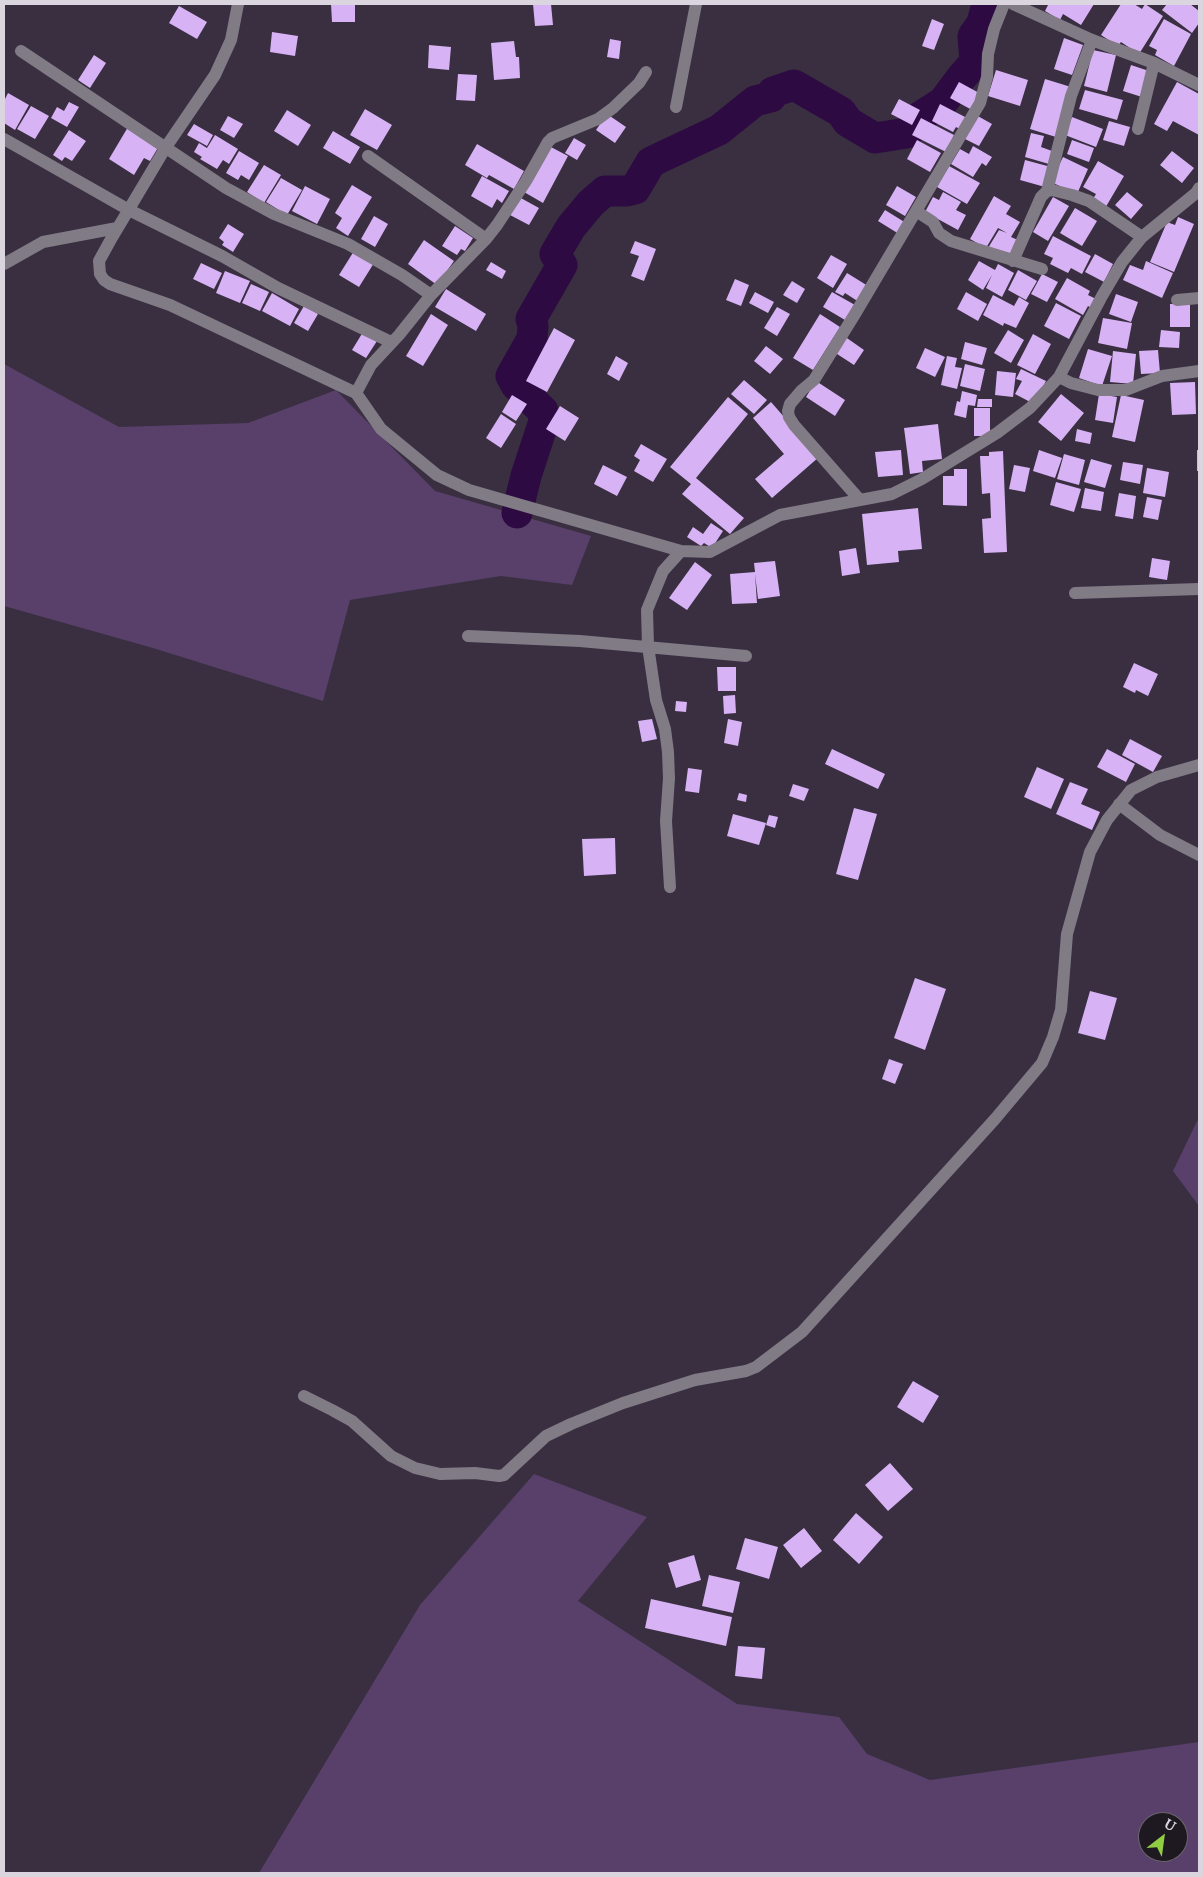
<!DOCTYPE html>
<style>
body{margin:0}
#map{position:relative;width:1203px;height:1877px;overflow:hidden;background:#392f41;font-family:Lora,serif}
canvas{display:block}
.frame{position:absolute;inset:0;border:5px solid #dbd5e0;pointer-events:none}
.north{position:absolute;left:1138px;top:1812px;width:50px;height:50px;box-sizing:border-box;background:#1e1921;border:1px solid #6a646d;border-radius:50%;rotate:30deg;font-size:14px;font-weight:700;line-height:20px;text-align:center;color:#dbd5e0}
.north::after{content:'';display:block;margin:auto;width:18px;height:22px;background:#90cd41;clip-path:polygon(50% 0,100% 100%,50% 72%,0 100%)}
</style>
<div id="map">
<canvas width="1203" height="1877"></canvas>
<div class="frame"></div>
<div class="north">U</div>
</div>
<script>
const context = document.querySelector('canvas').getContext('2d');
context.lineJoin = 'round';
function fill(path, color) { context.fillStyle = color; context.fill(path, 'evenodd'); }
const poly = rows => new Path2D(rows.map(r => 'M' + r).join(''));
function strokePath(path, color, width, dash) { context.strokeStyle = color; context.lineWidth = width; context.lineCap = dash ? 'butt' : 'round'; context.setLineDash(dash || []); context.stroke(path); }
const green = poly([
 [4,364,119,427,248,423,336,390,435,491,591,536,572,585,501,576,350,600,323,701,153,648,4,606],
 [1199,1117,1199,1206,1173,1171],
 [534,1474,647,1517,578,1601,737,1704,839,1717,867,1754,930,1780,1199,1742,1199,1873,259,1873,420,1605],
 [1148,1822,1178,1822,1178,1852,1148,1852]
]);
const river = poly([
 [517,513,526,476,544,421,543,411,516,385,511,376,532,339,533,326,531,319,562,265,555,254,571,227,591,203,605,191,627,191,635,189,651,162,719,130,755,101,771,97,773,92,794,85,841,112,848,122,875,138,907,133,921,116,943,102,961,78,975,62,973,36,982,23,987,4]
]);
const building = poly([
 [331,4,355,4,355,22,332,22],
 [533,4,551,4,553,25,535,26],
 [1046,4,1094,4,1081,25,1063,14,1060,20,1045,11,1048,5],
 [1121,4,1134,4,1142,9,1145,4,1163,16,1139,54,1121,42,1118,46,1101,35],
 [1167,4,1190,4,1199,11,1199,23,1192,33,1162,10],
 [179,6,207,22,197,39,169,23],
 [932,19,944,24,934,50,922,46],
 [1164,19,1191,34,1174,66,1155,55,1157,50,1149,46],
 [272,32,298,36,295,56,270,52],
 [1064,38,1083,45,1072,75,1054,69],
 [610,39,621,41,619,59,607,57],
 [514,41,516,57,519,57,520,78,494,80,491,43],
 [429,45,451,47,449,70,428,68],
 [1093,50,1116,55,1107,92,1084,86],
 [94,55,106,63,90,88,78,80],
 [1131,65,1149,71,1142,97,1123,91],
 [996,70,1028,80,1020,106,988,96],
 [458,74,477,75,475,101,456,100],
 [1045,79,1071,87,1056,137,1030,129],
 [959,82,981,94,972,110,950,98],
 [1177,82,1199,94,1199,135,1173,121,1167,131,1154,124],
 [1085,90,1123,100,1117,120,1079,109],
 [8,93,29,105,15,130,4,123,4,101],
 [899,99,920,110,912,125,891,114],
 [69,102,79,107,67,127,51,118,57,107,64,111],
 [940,104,967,118,961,130,956,127,953,132,932,121],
 [31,106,49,116,35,139,17,129],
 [365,109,392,125,377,150,350,135],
 [287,110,311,125,298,146,274,131],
 [607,114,626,127,615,143,596,130],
 [976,115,992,124,979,146,963,138],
 [228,116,243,124,234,138,220,130],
 [1072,117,1103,129,1096,147,1065,135],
 [921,118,954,135,946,152,912,135],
 [1109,121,1130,127,1124,146,1103,140],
 [194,124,213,135,207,146,187,135],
 [128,127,159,146,150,161,144,158,134,175,109,159],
 [69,130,86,141,72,161,65,157,62,161,53,155],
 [333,131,360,147,350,164,323,148],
 [1031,133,1044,136,1041,147,1052,151,1049,164,1025,157],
 [215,135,238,149,229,164,223,160,217,169,200,159,202,157,194,152,199,143,207,148],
 [574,138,586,145,577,160,565,153],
 [917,140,941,153,930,172,907,159],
 [1072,140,1094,148,1089,162,1067,154],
 [477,144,524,171,514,189,489,175,487,178,465,165],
 [549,146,568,156,543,203,524,192],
 [973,146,992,157,986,166,982,163,973,177,951,164,960,149,969,154],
 [239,151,259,163,249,180,241,175,238,180,226,173],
 [1172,151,1194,168,1182,183,1160,165],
 [1063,157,1088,169,1077,194,1051,182],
 [1025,160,1051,167,1045,187,1020,180],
 [1098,161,1124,176,1104,210,1091,202,1096,194,1083,187],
 [264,165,281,175,264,203,247,192],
 [949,166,980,183,967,204,937,187],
 [482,176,509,191,502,203,497,199,492,208,471,196],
 [281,178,302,190,287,215,266,202],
 [352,185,372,197,348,236,336,228,342,218,335,213],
 [305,186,330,199,317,224,292,211],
 [897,186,916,197,905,216,886,205],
 [943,192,961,202,956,210,966,215,958,230,925,212,933,197,939,200],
 [1127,192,1143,205,1131,219,1115,205],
 [994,196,1011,206,1006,214,1020,222,1011,237,1018,240,1008,259,988,248,999,230,1007,233,998,228,986,248,970,239],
 [519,197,539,208,529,225,510,215],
 [1053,197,1069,206,1048,241,1033,232],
 [1075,208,1097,221,1082,246,1060,233],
 [885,210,906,223,899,234,878,221],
 [374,216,388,224,375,247,361,239],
 [1178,217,1194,224,1174,272,1150,262,1167,222,1175,225],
 [228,224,244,234,233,252,222,245,224,242,219,238],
 [455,226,473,238,465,251,461,249,457,255,442,246],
 [1053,236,1091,256,1082,274,1071,268,1068,273,1050,264,1053,258,1044,254],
 [424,240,454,261,437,285,408,264],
 [635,241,656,249,644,281,631,276,639,256,630,253],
 [354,251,374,263,359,287,339,275],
 [1095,254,1113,264,1104,282,1085,272],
 [831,255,847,264,833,288,817,278],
 [979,261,995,270,998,264,1014,273,1002,297,986,288,992,275,983,290,968,280],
 [1146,261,1173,273,1162,298,1123,280,1130,265,1143,270],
 [491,262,506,271,502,279,486,270],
 [201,263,222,273,214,289,193,279],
 [1018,270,1037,281,1026,300,1008,290],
 [225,271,250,281,240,303,216,293],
 [847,273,868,286,859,302,845,293,843,296,835,292],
 [1042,274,1058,282,1047,302,1031,294],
 [1067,278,1090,291,1088,295,1096,299,1091,308,1088,306,1083,315,1055,299],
 [735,279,749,285,741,306,726,300],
 [792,281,805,289,797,303,783,295],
 [251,284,269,292,260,311,242,303],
 [446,289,486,314,476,331,435,307],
 [755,292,774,302,768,313,749,303],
 [832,292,855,305,845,320,823,307],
 [966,292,987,304,978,321,957,309],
 [272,293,299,309,290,326,262,311],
 [1116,294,1138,302,1131,322,1109,314],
 [993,295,1014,306,1019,297,1029,303,1016,328,1004,323,1003,326,983,315],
 [1056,303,1081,316,1069,339,1044,326],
 [1170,304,1190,304,1190,327,1170,327],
 [304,306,318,314,308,331,294,323],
 [777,307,790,314,777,336,764,328],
 [431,314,448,325,423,366,406,356],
 [820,314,840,327,813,370,793,358],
 [1103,318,1132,323,1127,349,1098,343],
 [554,328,575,340,547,392,526,381],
 [1008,330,1024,340,1011,363,994,353],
 [1161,330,1180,332,1179,348,1159,347],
 [363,332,377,341,366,358,352,350],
 [1033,334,1051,344,1035,374,1017,365],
 [844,336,864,350,854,365,834,352],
 [965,342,987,348,982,365,961,359],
 [766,346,783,359,770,374,754,361],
 [925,348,945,357,935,377,916,368],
 [1088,349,1112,356,1102,386,1079,378],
 [1158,350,1160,373,1141,374,1139,351],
 [1113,351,1136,354,1133,384,1110,382],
 [616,356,628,363,619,381,607,374],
 [947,356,957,358,955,367,962,368,957,389,941,385],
 [965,364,985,369,980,391,960,386],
 [1021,369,1046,381,1034,404,1015,394,1022,381,1016,379],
 [997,371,1016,373,1013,397,995,395],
 [744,380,767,400,754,414,731,394],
 [816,381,845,400,835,416,806,397],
 [1195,382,1196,414,1172,415,1170,383],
 [962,391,977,395,975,406,968,405,966,418,954,415,957,401,960,402],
 [1061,394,1084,413,1061,441,1038,422],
 [1099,394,1117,397,1113,423,1095,420],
 [512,395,527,404,516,421,502,412],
 [1121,395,1144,400,1135,442,1112,437],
 [728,397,748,414,696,478,744,518,730,534,682,494,691,484,670,467],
 [978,399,992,399,992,407,977,407],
 [771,402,819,457,772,498,755,479,784,454,753,418],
 [560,406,579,418,565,441,546,429],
 [974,408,990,408,990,436,974,436],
 [501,414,516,424,501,448,486,438],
 [938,424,942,459,922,461,923,472,910,474,904,428],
 [1077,429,1092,433,1090,444,1075,441],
 [641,444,667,459,653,482,634,471,640,460,634,456],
 [901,450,903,475,878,477,875,452],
 [1039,450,1062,458,1055,478,1033,471],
 [1197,450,1199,450,1199,471,1197,471],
 [1003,451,1007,552,984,553,982,519,991,518,990,493,982,494,980,456,989,456,989,452],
 [1064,454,1085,460,1079,485,1057,479],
 [1091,459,1112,465,1105,488,1084,482],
 [1123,462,1143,465,1140,484,1120,480],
 [603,465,627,477,617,496,594,484],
 [1014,465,1030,468,1025,492,1009,489],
 [1147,468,1169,472,1165,497,1143,493],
 [954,469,967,469,967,506,943,505,943,476,954,476],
 [1056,482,1081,489,1074,512,1050,505],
 [1085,488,1104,492,1101,511,1081,508],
 [1119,493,1136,496,1133,519,1115,516],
 [1147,497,1162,500,1158,520,1143,517],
 [918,508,922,549,898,551,899,562,867,565,862,514],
 [711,523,723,531,712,548,704,543,701,546,687,537,693,527,703,534],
 [856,548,860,573,842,576,839,551],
 [1152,558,1170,561,1167,580,1149,577],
 [775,561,780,596,758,599,755,574,757,603,732,604,730,574,755,572,754,563],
 [695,562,712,575,687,610,669,598],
 [1134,663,1158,674,1148,696,1136,690,1135,693,1123,687],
 [717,667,736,667,736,691,718,691],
 [735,695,736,713,724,714,723,696],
 [676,701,687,702,686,712,675,711],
 [652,719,657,739,642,742,638,721],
 [728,719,742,722,738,746,724,743],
 [1130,739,1162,756,1153,772,1122,755],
 [832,749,885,774,878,789,825,764],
 [1107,749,1135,764,1126,782,1097,767],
 [1037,767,1064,779,1051,809,1024,797],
 [688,768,702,770,699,793,685,791],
 [1070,782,1088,789,1081,804,1100,812,1092,830,1056,814],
 [793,784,809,789,804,801,789,796],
 [739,793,747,795,746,802,737,800],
 [854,808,877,814,858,880,836,874],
 [733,814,766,823,759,845,727,836],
 [769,815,778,817,775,828,766,825],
 [615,838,616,874,584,876,582,839],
 [915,978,946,989,925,1050,894,1038],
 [1090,991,1117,998,1105,1040,1078,1033],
 [889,1059,903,1064,895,1084,882,1079],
 [913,1381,939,1396,923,1423,897,1407],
 [890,1463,913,1489,888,1511,865,1485],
 [856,1513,883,1537,859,1564,833,1540],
 [804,1528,822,1551,801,1568,783,1545],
 [745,1538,778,1547,769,1579,736,1569],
 [694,1555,701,1580,676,1588,668,1563],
 [709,1575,740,1582,733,1613,702,1606],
 [651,1599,732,1617,726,1646,645,1628],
 [738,1646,765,1648,762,1679,735,1676]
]);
const minor = poly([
 [238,4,231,40,215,75,166,147,110,241,99,261,100,274,104,280,110,284,170,305,356,393],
 [1013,4,1092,40,1154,63,1199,85],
 [21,51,226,188,274,214,348,244,402,275,431,295,399,335,371,365,356,393,381,429,437,475,469,490,681,551,710,552,780,515,892,494,922,479,997,433,1030,408,1059,377,1102,296,1122,262,1142,237,1196,193,1199,188],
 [676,107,696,4],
 [1138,129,1154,63],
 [4,139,129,210,222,256,278,288,391,342],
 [368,156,486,239],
 [1047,191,1071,96,1092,40],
 [916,211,933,222,939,233,951,241,1042,269],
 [1013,261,1041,197,1047,191,1052,190,1072,195,1089,201,1142,237],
 [4,264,43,242,117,228],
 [431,295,486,239,497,225,526,181,548,142,552,138,598,119,613,108,639,83,646,72],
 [1177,300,1199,298],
 [1059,377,1071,383,1098,390,1126,390,1162,376,1199,371],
 [859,499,794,425,789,417,788,411,790,404,802,390,814,380,855,314,980,103,987,77,988,54,994,29,1004,4],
 [1075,593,1199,589],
 [468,636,580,641,746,656],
 [1119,804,1160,835,1199,855],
 [670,887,666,821,669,778,668,752,665,729,656,700,648,646,647,610,663,571,681,551],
 [304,1396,332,1410,352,1421,391,1456,415,1468,440,1474,475,1473,499,1476,504,1475,546,1436,571,1424,623,1403,695,1380,746,1371,756,1367,802,1332,995,1119,1042,1063,1053,1037,1061,1010,1067,934,1090,852,1107,820,1131,790,1157,777,1199,765]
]);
fill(green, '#59406b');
strokePath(river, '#2e0a42', 31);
fill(building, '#d7b2f4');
strokePath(minor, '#807b85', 12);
</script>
